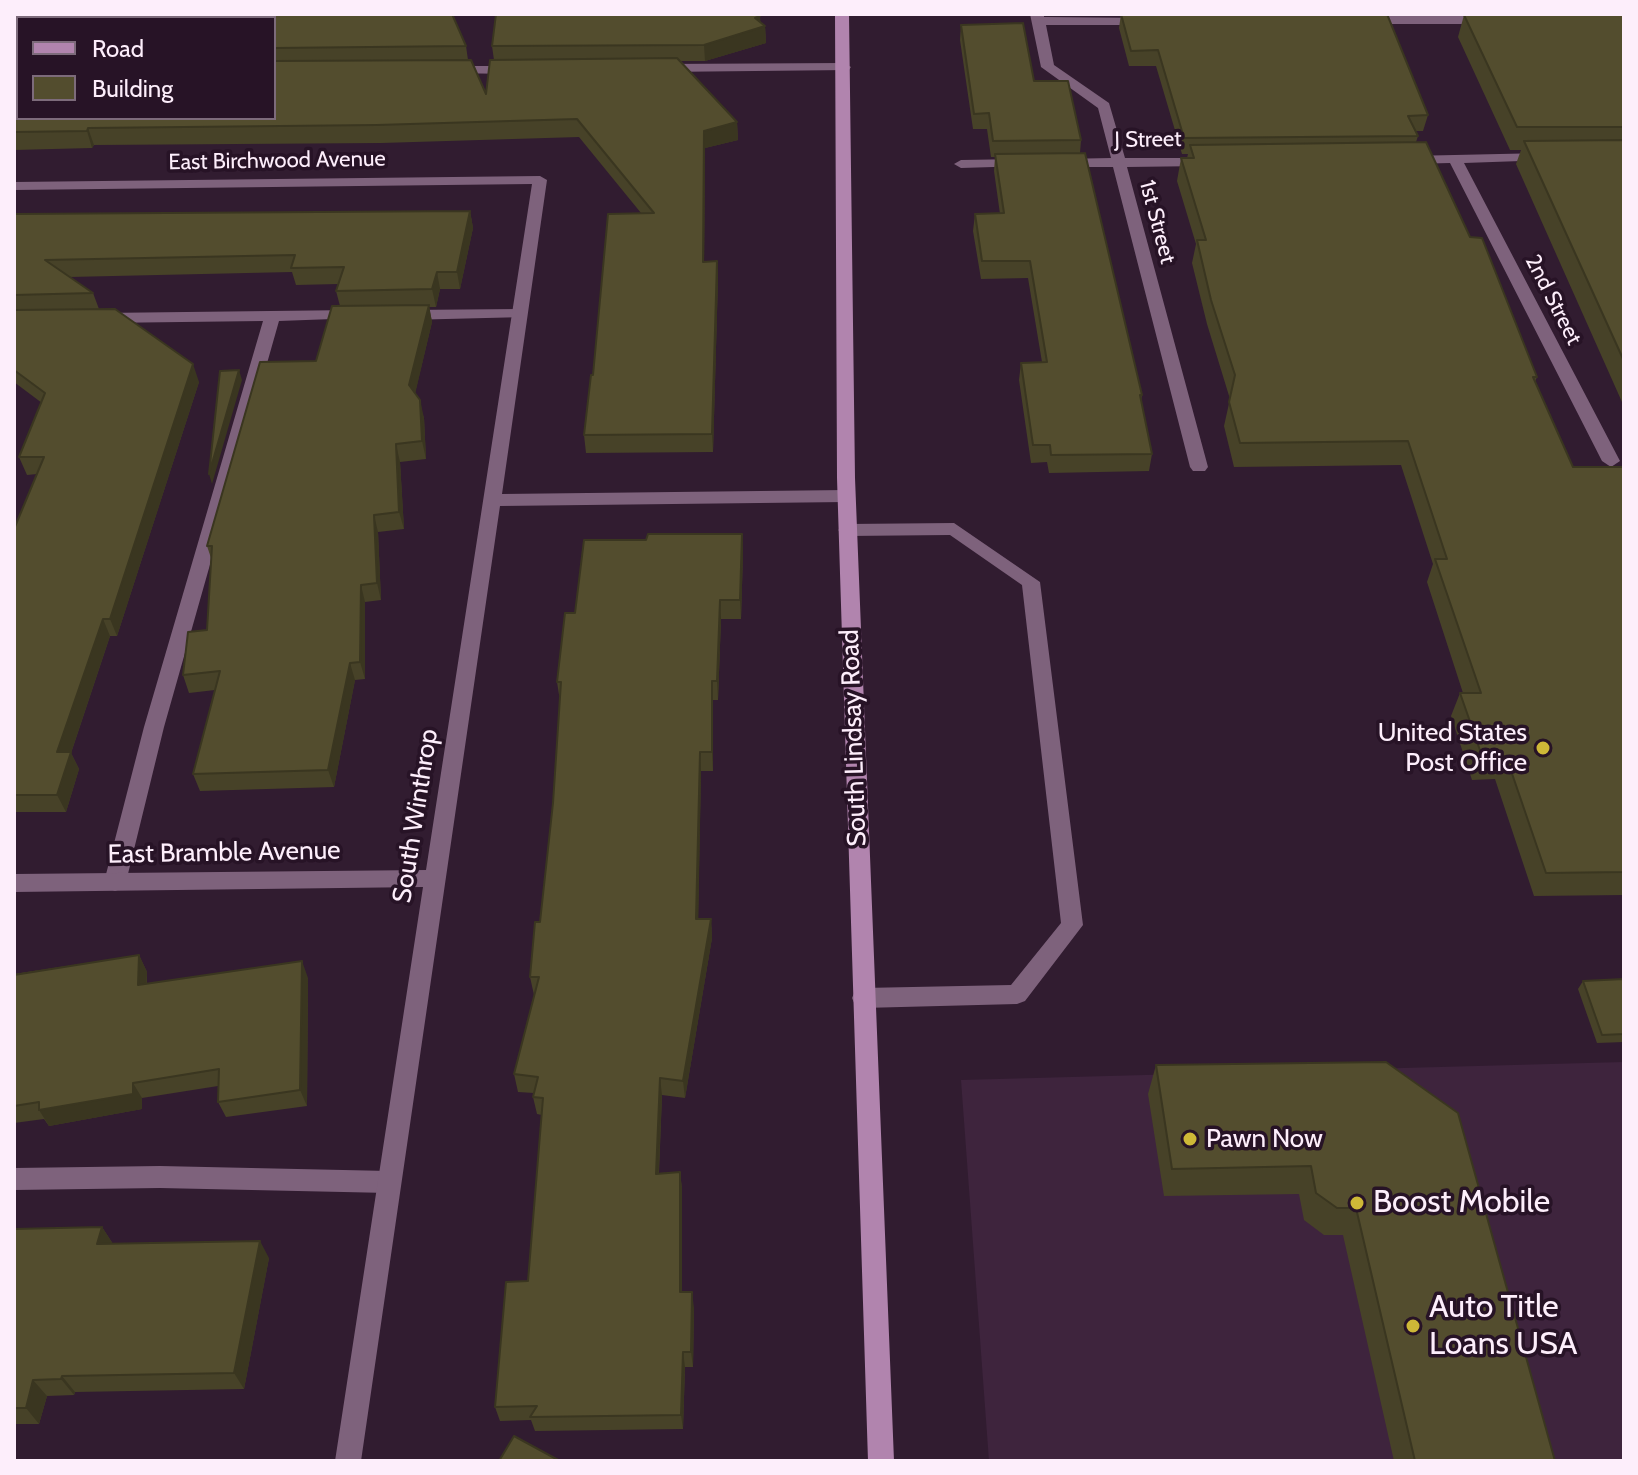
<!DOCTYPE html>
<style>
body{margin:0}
#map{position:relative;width:1638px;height:1475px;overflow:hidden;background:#311c30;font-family:Cabin,sans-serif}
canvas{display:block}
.frame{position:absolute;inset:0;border:16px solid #fdeefb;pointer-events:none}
.legend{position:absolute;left:16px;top:16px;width:260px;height:104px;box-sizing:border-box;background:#271326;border:2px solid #7d6b7b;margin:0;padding:10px 14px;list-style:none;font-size:24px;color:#fdeefb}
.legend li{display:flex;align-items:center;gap:16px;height:40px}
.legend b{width:40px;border:2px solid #7d6b7b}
</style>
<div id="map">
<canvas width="1638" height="1475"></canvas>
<div class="frame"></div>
<ul class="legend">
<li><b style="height:10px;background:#b184ae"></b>Road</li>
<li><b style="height:22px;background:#534d2e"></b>Building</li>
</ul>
</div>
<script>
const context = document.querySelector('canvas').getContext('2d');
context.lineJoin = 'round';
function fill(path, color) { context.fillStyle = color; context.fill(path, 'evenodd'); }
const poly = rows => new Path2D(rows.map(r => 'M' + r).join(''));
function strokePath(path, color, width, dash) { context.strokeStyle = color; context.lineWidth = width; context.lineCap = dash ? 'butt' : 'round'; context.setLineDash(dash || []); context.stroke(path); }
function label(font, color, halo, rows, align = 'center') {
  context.font = font + ' Cabin,sans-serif'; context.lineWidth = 7; context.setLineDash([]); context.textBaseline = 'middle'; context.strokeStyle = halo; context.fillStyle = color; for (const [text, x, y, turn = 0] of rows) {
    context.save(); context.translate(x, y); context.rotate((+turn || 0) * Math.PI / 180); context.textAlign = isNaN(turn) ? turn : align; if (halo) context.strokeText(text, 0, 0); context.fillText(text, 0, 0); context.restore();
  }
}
const built = poly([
 [1624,1062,1624,1461,989,1461,961,1080]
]);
const service = poly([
 [1030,14,1044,14,1044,17,1151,18,1151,24,1146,25,1046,25,1054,65,1109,103,1125,158,1205,158,1212,162,1205,166,1127,167,1208,467,1205,471,1193,471,1190,467,1113,167,1061,167,1054,163,1061,159,1111,158,1098,108,1041,67,1030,14],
 [1469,14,1483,14,1470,24,1362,24,1355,20,1362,16,1469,14],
 [844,63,851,67,849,70,662,72,655,68,662,64,844,63],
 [450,66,514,66,521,70,514,74,445,73,443,70,450,66],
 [1545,153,1552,157,1550,160,1464,163,1620,461,1611,467,1602,461,1450,163,1409,164,1402,160,1409,156,1545,153],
 [1021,159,1028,163,1026,166,961,168,954,164,961,160,1021,159],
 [520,309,526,311,526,317,406,320,398,315,406,310,520,309],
 [354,310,360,312,360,318,279,321,164,727,126,882,123,888,115,891,107,888,104,882,144,727,263,321,102,323,94,318,102,313,354,310],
 [954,523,1040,582,1083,925,1025,1001,1017,1004,863,1008,855,1005,852,998,855,991,863,988,1011,985,1061,923,1022,585,950,535,847,536,838,530,847,524,954,523],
 [160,1166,389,1171,398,1174,401,1182,398,1190,389,1193,160,1188,14,1190,14,1168,160,1166]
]);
const minor = poly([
 [540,176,547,180,502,494,846,490,855,496,846,502,500,506,361,1461,335,1461,423,887,14,892,14,874,426,870,532,184,14,190,14,182,540,176]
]);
const secondary = poly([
 [835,14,849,14,855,478,894,1461,868,1461,837,478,835,14]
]);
const wall = poly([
 [14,14,452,14,466,46,468,60,471,60,486,94,490,60,494,60,492,46,496,14,760,14,760,22,765,26,766,43,705,61,681,61,737,122,738,140,705,148,704,262,717,261,718,279,713,452,586,453,584,435,591,375,593,375,608,214,641,213,579,137,381,143,94,145,92,148,14,150],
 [18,18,274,18,274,118,18,118],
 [1121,14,1387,14,1428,115,1423,131,1416,131,1418,136,1416,142,1470,237,1537,377,1535,382,1573,467,1624,467,1624,895,1534,896,1495,779,1472,780,1451,716,1460,693,1463,693,1427,582,1433,564,1401,465,1234,467,1224,426,1230,399,1207,324,1192,263,1196,244,1177,181,1181,158,1187,158,1188,154,1182,154,1156,66,1129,66,1119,28],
 [1624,14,1624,402,1622,402,1516,164,1521,150,1510,150,1458,37,1464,15],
 [961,25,1034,81,1081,140,1080,153,1142,395,1141,401,1152,454,1149,471,1049,473,1047,462,1031,463,1019,380,1021,363,1042,362,1028,278,981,279,973,231,975,214,1000,214,994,171,995,157,991,157,987,129,973,129,960,40],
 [470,211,473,228,460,289,440,289,436,307,429,307,432,322,415,393,424,418,426,459,400,462,404,529,378,532,381,600,365,602,365,679,355,680,334,787,200,791,193,774,215,690,189,693,183,675,207,630,211,558,207,546,316,361,340,306,336,291,338,284,296,285,292,272,69,277,93,293,99,309,199,382,117,636,110,636,71,753,79,769,66,812,14,812,14,529,37,474,27,475,19,457,42,403,14,382,14,214],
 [742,534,743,553,741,619,721,619,718,700,713,700,713,771,701,771,698,919,711,919,712,938,685,1098,662,1095,659,1173,680,1172,682,1189,682,1292,694,1308,693,1367,685,1367,683,1429,535,1431,531,1420,500,1421,495,1407,528,1281,542,1115,537,1114,533,1097,534,1093,518,1092,514,1074,535,995,534,995,530,977,540,922,553,803,560,701,557,682,575,613,646,540],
 [139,955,147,972,147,984,308,978,307,1106,226,1117,218,1102,218,1086,142,1098,142,1109,49,1126,44,1119,14,1123,14,974],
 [1624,979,1624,1042,1597,1043,1578,989,1583,981],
 [1386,1062,1555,1461,1394,1461,1343,1235,1324,1235,1304,1220,1299,1194,1164,1196,1148,1094,1156,1065],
 [102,1227,113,1244,269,1258,244,1389,75,1392,74,1395,47,1396,39,1424,14,1424,14,1229]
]);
const shadedWall = poly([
 [760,16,761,27,765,26,766,43,705,61,704,45],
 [737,122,738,140,705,148,704,279,704,131],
 [88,128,94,145,92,148,87,131],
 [470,211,473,228,460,289,457,272],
 [717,261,718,279,713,452,712,434],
 [437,272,440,289,436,307,432,289],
 [429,305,432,322,413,403,409,385],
 [193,364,199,382,117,636,110,619],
 [239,370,242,380,212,484,209,474],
 [420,400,424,418,426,459,422,441],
 [396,444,400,462,404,529,399,512],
 [374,515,378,532,381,600,377,583],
 [742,534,743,553,741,619,740,600],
 [361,585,365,602,365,679,360,662],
 [720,600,721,619,718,700,717,681],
 [103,619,110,636,71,753,79,769,66,812,57,795,57,752],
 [350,663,355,680,334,787,328,770],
 [712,681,713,700,713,771,712,752],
 [700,752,701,771,698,938,696,919],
 [711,919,712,938,685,1098,683,1081],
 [139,955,147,972,146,1002,138,985],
 [302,961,308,978,307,1106,300,1090],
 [660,1078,662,1095,658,1190,656,1174],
 [133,1083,142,1098,142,1109,49,1126,39,1110],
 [680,1172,682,1189,682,1308,680,1292],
 [102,1227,113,1244,97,1244],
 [260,1241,269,1258,244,1389,234,1373],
 [692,1292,694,1308,693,1367,691,1352],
 [683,1352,685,1367,683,1429,681,1415],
 [62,1376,75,1392,74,1395,61,1379],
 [33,1380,47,1396,39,1424,26,1408]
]);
const building = poly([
 [14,14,452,14,466,46,274,48,274,18,18,18,18,118,274,118,274,61,471,60,486,94,490,60,677,58,737,122,704,131,703,262,717,261,712,434,584,435,591,375,593,375,608,214,654,213,577,119,377,125,88,128,87,131,14,132,14,14],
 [496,14,760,14,760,16,755,18,765,26,704,45,492,46,496,14],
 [1121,14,1387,14,1428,115,1408,116,1418,136,1184,138,1158,50,1131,51,1121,14],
 [1465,14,1624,14,1624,127,1517,127,1464,15,1465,14],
 [1023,23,1034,81,1068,81,1081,140,993,141,989,113,974,114,961,25,1023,23],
 [1624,140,1624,361,1524,141,1624,140],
 [1426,142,1470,237,1482,238,1537,377,1533,377,1573,467,1624,467,1624,872,1546,873,1506,756,1482,756,1460,693,1481,693,1435,559,1447,559,1408,441,1240,443,1229,402,1235,375,1211,300,1197,240,1206,240,1181,158,1194,158,1190,145,1426,142],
 [1085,153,1142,395,1140,395,1152,454,1051,455,1050,445,1033,445,1021,363,1047,362,1030,261,982,261,975,214,1004,213,995,154,1085,153],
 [470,211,457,272,437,272,432,289,336,291,344,267,291,268,295,255,45,260,93,293,14,295,14,214,470,211],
 [429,305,409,385,420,400,422,441,396,444,399,512,374,515,377,583,361,585,360,662,350,663,328,770,193,774,220,671,183,675,188,632,207,630,212,546,207,546,260,362,316,361,332,306,429,305],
 [115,309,193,364,110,619,103,619,57,752,71,752,57,795,14,795,14,529,44,457,19,457,45,393,14,370,14,310,115,309],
 [239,370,209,474,220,371,239,370],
 [648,534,742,534,740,600,720,600,717,681,712,681,712,752,700,752,696,919,711,919,683,1081,660,1078,656,1174,680,1172,680,1292,692,1292,691,1352,683,1352,681,1415,530,1417,537,1406,495,1407,506,1282,528,1281,543,1098,533,1097,538,1077,514,1074,539,977,530,977,535,922,540,922,553,803,561,682,557,682,565,613,575,613,584,540,646,540,648,534],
 [139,955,138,985,302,961,300,1090,218,1102,219,1069,133,1083,133,1094,39,1110,39,1102,14,1106,14,975,139,955],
 [1624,979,1624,1034,1602,1035,1583,981,1624,979],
 [1386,1062,1458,1113,1555,1461,1415,1461,1356,1208,1337,1208,1316,1193,1311,1166,1172,1169,1156,1065,1386,1062],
 [102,1227,97,1244,260,1241,234,1373,62,1376,61,1379,33,1380,26,1408,14,1408,14,1229,102,1227],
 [514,1436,560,1461,499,1461,514,1436]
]);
const markers = [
 [1543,748,8,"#ceb837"],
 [1190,1139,8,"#ceb837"],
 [1357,1203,8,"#ceb837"],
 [1413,1326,8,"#ceb837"]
];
const farStreetnames = [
 ["J Street",1148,140,-1],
 ["East Birchwood Avenue",277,161,-1],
 ["1st Street",1157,222,75],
 ["2nd Street",1553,300,63]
];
const poiNames = [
 ["United States",1527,733],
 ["Post Office",1527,763],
 ["Pawn Now",1206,1139,"left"]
];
const streetNames = [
 ["South Lindsay Road",854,738,-92],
 ["South Winthrop",416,816,-81],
 ["East Bramble Avenue",224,853,-1]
];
const nearPoinames = [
 ["Boost Mobile",1373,1203],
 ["Auto Title",1429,1308],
 ["Loans USA",1429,1345]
];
fill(built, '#3e243d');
fill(service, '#7e627c');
fill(minor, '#7e627c');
fill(secondary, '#b184ae');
fill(wall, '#474228');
fill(shadedWall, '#3a3620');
fill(building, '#534d2e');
strokePath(building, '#3a3620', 2);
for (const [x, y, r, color] of markers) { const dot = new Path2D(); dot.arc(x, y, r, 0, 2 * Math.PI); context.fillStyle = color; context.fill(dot); strokePath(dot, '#271326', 3); }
label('22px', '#fdeefb', '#271326', farStreetnames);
label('26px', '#fdeefb', '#271326', poiNames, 'right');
label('26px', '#fdeefb', '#271326', streetNames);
label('32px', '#fdeefb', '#271326', nearPoinames, 'left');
</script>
